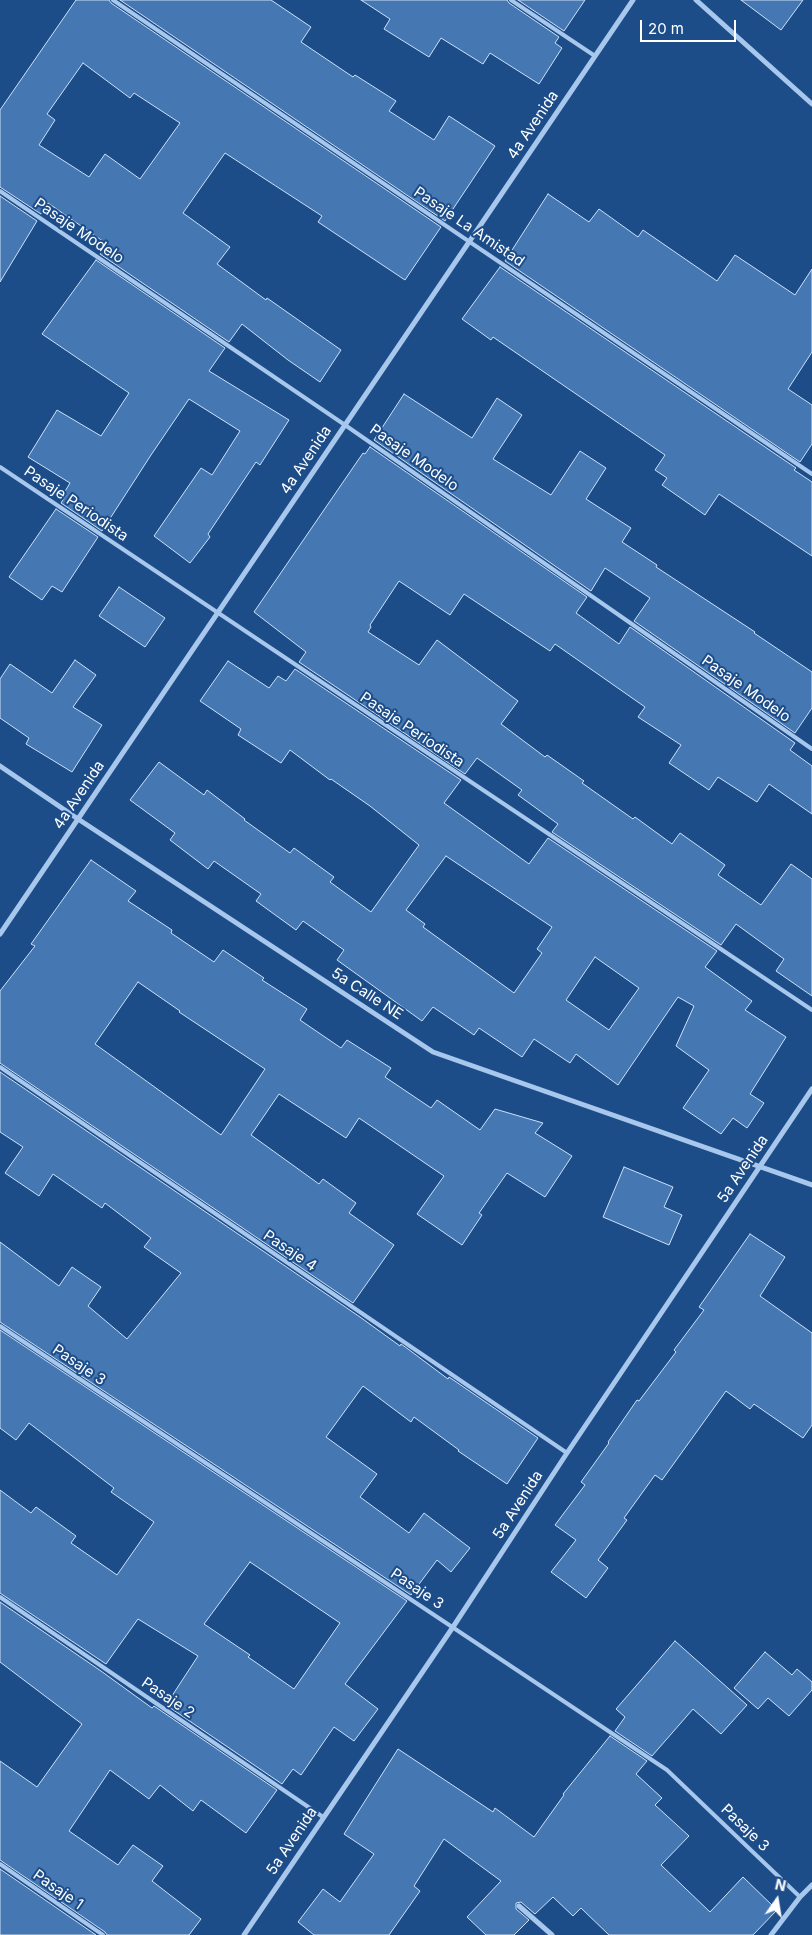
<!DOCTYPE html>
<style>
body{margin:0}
#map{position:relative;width:812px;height:1935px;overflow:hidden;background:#1d4d89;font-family:Inter,sans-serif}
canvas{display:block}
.north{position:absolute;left:752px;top:1875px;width:50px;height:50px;-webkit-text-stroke:4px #1d4d89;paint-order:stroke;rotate:13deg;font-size:14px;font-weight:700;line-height:20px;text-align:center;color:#fff}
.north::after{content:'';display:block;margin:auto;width:18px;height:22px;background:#fff;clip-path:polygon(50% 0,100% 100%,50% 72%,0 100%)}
.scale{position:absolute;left:640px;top:20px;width:96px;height:22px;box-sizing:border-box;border:2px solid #fff;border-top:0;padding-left:6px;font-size:15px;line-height:18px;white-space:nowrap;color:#fff;-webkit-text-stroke:4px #1d4d89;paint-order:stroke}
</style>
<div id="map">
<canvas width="812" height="1935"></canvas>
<div class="north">N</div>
<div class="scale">20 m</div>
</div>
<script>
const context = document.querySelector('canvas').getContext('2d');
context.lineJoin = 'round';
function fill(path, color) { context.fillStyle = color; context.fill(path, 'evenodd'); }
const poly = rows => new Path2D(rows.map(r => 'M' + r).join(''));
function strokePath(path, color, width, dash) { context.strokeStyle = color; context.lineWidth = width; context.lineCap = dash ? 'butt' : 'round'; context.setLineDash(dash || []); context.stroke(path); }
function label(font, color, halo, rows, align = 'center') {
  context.font = font + ' Inter,sans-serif'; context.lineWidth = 4; context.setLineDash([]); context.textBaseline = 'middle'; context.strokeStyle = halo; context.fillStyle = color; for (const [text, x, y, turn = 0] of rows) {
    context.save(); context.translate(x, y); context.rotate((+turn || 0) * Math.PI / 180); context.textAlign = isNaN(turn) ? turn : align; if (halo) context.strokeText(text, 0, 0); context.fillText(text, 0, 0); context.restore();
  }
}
const building = poly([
 [76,0,109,0,111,3,441,227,405,280,318,222,322,216,225,153,183,213,230,247,217,264,266,300,267,298,341,350,320,382,288,360,242,324,229,342,100,254,107,244,48,203,41,214,0,187,0,110,76,0],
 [83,63,130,98,134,93,180,123,140,179,105,154,89,177,39,145,55,120,47,114,83,63],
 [120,0,271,0,311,27,301,42,353,77,355,75,396,101,389,111,434,140,449,116,495,146,445,221,120,0],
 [361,0,507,0,509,3,559,37,555,43,562,48,539,84,490,53,483,64,441,38,429,57,384,29,390,19,361,0],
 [518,0,585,0,564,31,518,0],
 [741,0,803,0,781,30,741,0],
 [548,194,589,222,599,209,638,237,643,230,717,281,735,255,795,295,812,269,812,352,788,389,812,405,812,444,800,462,505,261,548,194],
 [0,196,37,221,0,282,0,196],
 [96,260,225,348,209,371,289,420,260,465,256,462,208,534,210,537,190,563,154,536,201,468,212,475,240,431,189,399,151,455,102,531,61,503,66,495,64,493,70,483,28,457,57,410,101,436,129,393,42,334,96,260],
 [500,267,796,468,794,470,812,482,812,556,719,494,705,515,662,485,667,478,655,470,665,455,493,337,491,340,462,319,500,267],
 [404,394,472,438,497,398,522,415,493,459,551,495,580,451,606,468,586,499,631,528,622,542,657,565,656,567,755,632,754,633,812,672,812,708,795,733,634,621,650,598,605,568,591,591,374,440,404,394],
 [370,447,587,597,576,613,619,644,630,627,795,743,790,750,812,766,812,814,769,784,757,802,718,777,709,790,669,763,681,745,638,717,645,707,555,644,550,651,464,594,450,615,399,581,370,625,371,627,368,632,419,665,437,640,518,701,501,724,545,757,547,755,584,781,582,783,633,819,635,817,672,844,680,833,725,865,718,875,761,905,791,864,812,879,812,996,776,971,784,959,736,924,721,945,552,832,558,824,518,795,522,790,477,758,465,774,299,662,306,652,254,612,363,453,365,454,370,447],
 [56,509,98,537,62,592,52,586,42,600,9,577,56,509],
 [119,587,165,618,145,647,99,616,119,587],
 [75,660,96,675,73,707,102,725,72,772,26,744,29,738,0,718,0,679,10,664,52,693,75,660],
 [228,661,269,688,278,676,286,681,295,669,461,780,444,803,529,864,548,838,717,951,705,967,752,1001,745,1010,786,1037,750,1094,764,1103,747,1128,733,1118,721,1134,683,1108,709,1070,676,1046,694,1006,678,997,618,1085,576,1054,570,1063,534,1039,522,1057,479,1028,474,1035,433,1007,422,1021,337,960,344,950,303,921,296,930,256,901,261,894,214,861,208,869,170,840,175,833,130,800,159,762,204,795,207,790,245,819,244,820,290,853,294,848,334,877,330,882,371,912,419,845,370,806,331,779,330,780,290,750,281,763,238,735,241,729,200,701,228,661],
 [446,856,552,927,537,949,542,953,514,993,423,927,425,924,406,910,446,856],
 [595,957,639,988,609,1030,566,1000,595,957],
 [91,860,136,891,128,901,172,930,171,933,214,962,223,950,264,978,262,980,307,1009,300,1020,341,1048,347,1040,391,1068,385,1077,431,1108,437,1100,480,1130,495,1109,543,1123,535,1133,572,1156,545,1197,507,1173,479,1213,482,1215,462,1245,417,1214,444,1176,359,1118,346,1138,279,1094,251,1135,319,1184,323,1179,356,1203,349,1213,394,1245,353,1303,0,1063,0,991,35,946,31,944,91,860],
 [138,982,180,1011,179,1012,265,1069,221,1135,95,1044,138,982],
 [0,1072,360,1317,400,1346,401,1344,408,1349,448,1379,449,1377,538,1438,507,1484,458,1451,459,1450,414,1417,411,1422,363,1386,326,1437,377,1474,360,1497,409,1533,424,1513,470,1548,451,1572,437,1560,411,1595,0,1322,0,1242,59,1286,72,1267,101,1287,88,1306,127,1339,181,1273,144,1247,151,1238,105,1203,102,1208,53,1174,39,1196,5,1173,23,1147,0,1132,0,1072],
 [624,1167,673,1187,664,1207,682,1215,669,1245,603,1217,624,1167],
 [750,1234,785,1257,760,1296,812,1333,812,1425,803,1438,754,1404,750,1409,726,1391,662,1480,655,1475,624,1518,627,1520,598,1560,608,1568,586,1598,551,1572,576,1540,555,1525,585,1485,581,1482,609,1443,608,1442,637,1400,639,1401,676,1352,674,1350,704,1310,699,1307,750,1234],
 [0,1330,407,1601,345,1684,378,1709,354,1741,334,1727,301,1775,293,1769,282,1784,166,1705,198,1656,138,1619,106,1664,0,1593,0,1490,31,1513,36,1507,76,1536,71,1543,117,1575,154,1522,111,1492,114,1488,29,1423,16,1440,0,1428,0,1330],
 [250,1562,340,1623,294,1689,248,1657,250,1655,204,1624,250,1562],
 [0,1602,101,1671,152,1708,154,1706,277,1790,246,1833,201,1800,193,1811,160,1785,149,1799,110,1770,69,1831,118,1865,133,1845,163,1866,152,1881,201,1919,189,1935,107,1935,105,1932,0,1860,0,1761,37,1787,82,1724,0,1662,0,1602],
 [675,1641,747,1705,721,1734,693,1709,652,1756,615,1731,625,1717,616,1709,675,1641],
 [765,1652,792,1675,797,1669,812,1682,812,1690,789,1716,768,1698,758,1709,734,1688,765,1652],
 [610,1736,647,1761,636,1774,662,1798,655,1805,689,1836,661,1865,710,1912,743,1877,777,1910,753,1935,609,1935,581,1908,573,1916,553,1897,535,1914,521,1902,516,1903,516,1909,529,1920,514,1935,486,1935,467,1917,501,1881,444,1839,414,1886,420,1891,389,1935,314,1935,298,1922,323,1889,340,1902,374,1854,344,1834,398,1749,493,1812,495,1808,534,1837,564,1795,563,1794,610,1736],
 [0,1869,96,1935,0,1935,0,1869]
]);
const service = poly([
 [113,0,812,474],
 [511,0,595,56],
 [0,191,345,425,812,749],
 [0,467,812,1010],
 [0,1067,567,1453],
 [0,1326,667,1770,800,1897],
 [0,1597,323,1817],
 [0,1864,103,1935]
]);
const minor = poly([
 [696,0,812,104],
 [0,766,78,819,433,1052,812,1185],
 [0,934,633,0],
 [519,1906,552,1935],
 [244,1935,453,1627,567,1453,812,1089],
 [771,1935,800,1897,812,1885]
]);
const streetNames = [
 ["4a Avenida",533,125,-56],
 ["Pasaje La Amistad",469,227,34],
 ["Pasaje Modelo",79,231,34],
 ["Pasaje Modelo",414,458,35],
 ["4a Avenida",306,460,-56],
 ["Pasaje Periodista",76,504,34],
 ["Pasaje Modelo",746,689,35],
 ["Pasaje Periodista",412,730,34],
 ["4a Avenida",79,795,-56],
 ["5a Calle NE",367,994,33],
 ["5a Avenida",743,1169,-56],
 ["Pasaje 4",290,1251,34],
 ["Pasaje 3",79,1365,34],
 ["5a Avenida",518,1505,-57],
 ["Pasaje 3",417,1589,34],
 ["Pasaje 2",168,1698,34],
 ["Pasaje 3",745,1828,44],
 ["5a Avenida",292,1841,-56],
 ["Pasaje 1",58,1890,35]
];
fill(building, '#4577b2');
strokePath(building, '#cce1f9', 1);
strokePath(service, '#a7c7ec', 4);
strokePath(minor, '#a7c7ec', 5);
label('15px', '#fff', '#1d4d89', streetNames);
</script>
